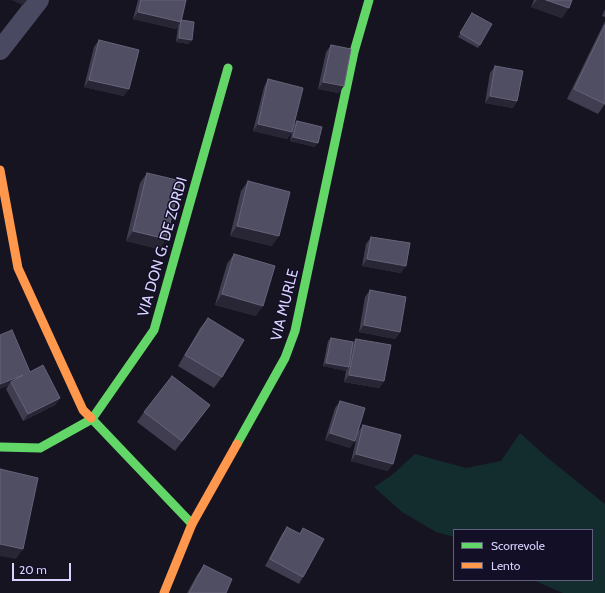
<!DOCTYPE html>
<style>
body{margin:0}
#map{position:relative;width:605px;height:593px;overflow:hidden;background:#161421;font-family:Cabin,sans-serif}
canvas{display:block}
.legend{position:absolute;left:453px;top:529px;width:140px;height:52px;box-sizing:border-box;background:#130f26;border:1px solid #625e7d;margin:0;padding:5px 7px;list-style:none;font-size:12px;color:#d9d4ff}
.legend li{display:flex;align-items:center;gap:8px;height:20px}
.legend b{width:20px;border:1px solid #625e7d}
.scale{position:absolute;left:12px;top:563px;width:59px;height:18px;box-sizing:border-box;border:2px solid #d9d4ff;border-top:0;padding-left:5px;font-size:12px;line-height:14px;white-space:nowrap;color:#d9d4ff;-webkit-text-stroke:3px #130f26;paint-order:stroke}
</style>
<div id="map">
<canvas width="605" height="593"></canvas>
<ul class="legend">
<li><b style="height:5px;background:#63d668"></b>Scorrevole</li>
<li><b style="height:5px;background:#ff974d"></b>Lento</li>
</ul>
<div class="scale">20 m</div>
</div>
<script>
const context = document.querySelector('canvas').getContext('2d');
context.lineJoin = 'round';
function fill(path, color) { context.fillStyle = color; context.fill(path, 'evenodd'); }
const poly = rows => new Path2D(rows.map(r => 'M' + r).join(''));
function strokePath(path, color, width, dash) { context.strokeStyle = color; context.lineWidth = width; context.lineCap = dash ? 'butt' : 'round'; context.setLineDash(dash || []); context.stroke(path); }
function label(font, color, halo, rows, align = 'center') {
  context.font = font + ' Cabin,sans-serif'; context.lineWidth = 3; context.setLineDash([]); context.textBaseline = 'middle'; context.strokeStyle = halo; context.fillStyle = color; for (const [text, x, y, turn = 0] of rows) {
    context.save(); context.translate(x, y); context.rotate((+turn || 0) * Math.PI / 180); context.textAlign = isNaN(turn) ? turn : align; if (halo) context.strokeText(text, 0, 0); context.fillText(text, 0, 0); context.restore();
  }
}
const green = poly([
 [520,433,549,459,605,504,605,593,563,593,533,580,592,580,592,530,454,530,454,537,436,532,402,512,374,487,392,475,415,454,466,468,501,461]
]);
const street = poly([
 [0,50,39,0]
]);
const fast = poly([
 [91,418,192,524],
 [237,444,285,358,295,331,354,52,369,0],
 [0,447,40,448,92,419,154,330,228,68]
]);
const slow = poly([
 [0,170,18,268,83,410,91,418],
 [164,593,192,524,237,444]
]);
const wall = poly([
 [138,0,186,0,181,20,189,44,176,42,178,26,176,29,133,19],
 [534,0,572,0,562,18,531,7],
 [605,9,605,17,602,16],
 [472,13,480,45,478,48,458,37],
 [605,21,605,104,598,114,567,99],
 [99,40,124,96,84,87,94,47],
 [331,45,339,93,318,89,326,52],
 [495,66,517,101,513,108,485,103,490,73],
 [268,79,292,132,287,139,253,131,264,87],
 [297,121,315,147,290,141,294,124],
 [147,173,166,239,159,249,126,241,140,183],
 [248,181,272,246,230,236,241,191],
 [371,237,401,273,362,266,366,244],
 [234,254,256,316,215,305,227,264],
 [370,290,400,332,395,339,359,332,365,297],
 [208,318,222,377,214,388,178,366,200,328],
 [0,335,30,372,60,398,55,405,23,421,6,389,8,386],
 [331,338,353,342,356,339,384,381,379,388,344,382,346,371,323,366,328,341],
 [340,401,350,448,325,440,335,408],
 [210,405,175,451,137,422,144,412],
 [363,425,388,471,351,461,358,432],
 [287,527,300,533,303,528,303,577,299,584,265,566,282,534],
 [204,565,226,593,187,593,197,575]
]);
const shadedWall = poly([
 [11,0,27,0,23,5],
 [537,0,546,0,569,8,562,18,531,7],
 [138,12,181,22,176,29,133,19],
 [179,38,192,40,189,44,176,42],
 [89,80,129,89,124,96,84,87],
 [323,82,344,86,339,93,318,89],
 [490,96,517,101,513,108,485,103],
 [258,124,292,132,287,139,253,131],
 [293,137,318,143,315,147,290,141],
 [237,226,279,236,272,246,230,236],
 [133,231,166,239,159,249,126,241],
 [367,259,406,266,401,273,362,266],
 [222,294,263,306,256,316,215,305],
 [364,325,400,332,395,339,359,332],
 [326,363,349,367,346,371,323,366],
 [23,375,11,382,8,386,0,389,0,384],
 [349,375,384,381,379,388,344,382],
 [60,398,55,405,23,421,28,414],
 [330,433,355,441,350,448,325,440],
 [356,454,393,464,388,471,351,461],
 [0,544,23,549,16,559,0,556]
]);
const building = poly([
 [141,0,186,0,181,22,138,12,141,0],
 [546,0,572,0,569,8,546,0],
 [472,13,492,24,480,45,460,33,472,13],
 [181,20,194,22,192,40,179,38,181,20],
 [605,25,605,104,574,89,605,25],
 [99,40,139,50,129,89,89,80,99,40],
 [331,45,351,49,344,86,323,82,331,45],
 [495,66,523,71,517,101,490,96,495,66],
 [268,79,303,88,292,132,258,124,268,79],
 [297,121,322,127,318,143,293,137,297,121],
 [147,173,181,181,166,239,133,231,147,173],
 [248,181,290,192,279,236,237,226,248,181],
 [371,237,410,243,406,266,367,259,371,237],
 [234,254,275,266,263,306,222,294,234,254],
 [370,290,406,297,400,332,364,325,370,290],
 [208,318,244,340,222,377,185,355,208,318],
 [12,330,30,372,43,365,60,398,28,414,11,382,23,375,0,384,0,335,12,330],
 [331,338,353,342,349,367,326,363,331,338],
 [356,339,391,345,384,381,349,375,356,339],
 [172,376,210,405,182,441,144,412,172,376],
 [340,401,365,408,355,441,330,433,340,401],
 [363,425,401,435,393,464,356,454,363,425],
 [0,469,38,478,23,549,0,544,0,469],
 [287,527,300,534,303,528,324,539,303,577,270,559,287,527],
 [204,565,232,579,226,593,189,593,204,565]
]);
const streetNames = [
 ["VIA DON G. DE ZORDI",163,247,-74],
 ["VIA MURLE",285,305,-76]
];
fill(green, '#132c2d');
strokePath(street, '#4a4962', 20);
strokePath(fast, '#63d668', 9);
strokePath(slow, '#ff974d', 9);
fill(wall, '#403d50');
fill(shadedWall, '#282635');
fill(building, '#504e63');
strokePath(building, '#66637b', 1);
label('15px', '#d9d4ff', '#130f26', streetNames);
</script>
